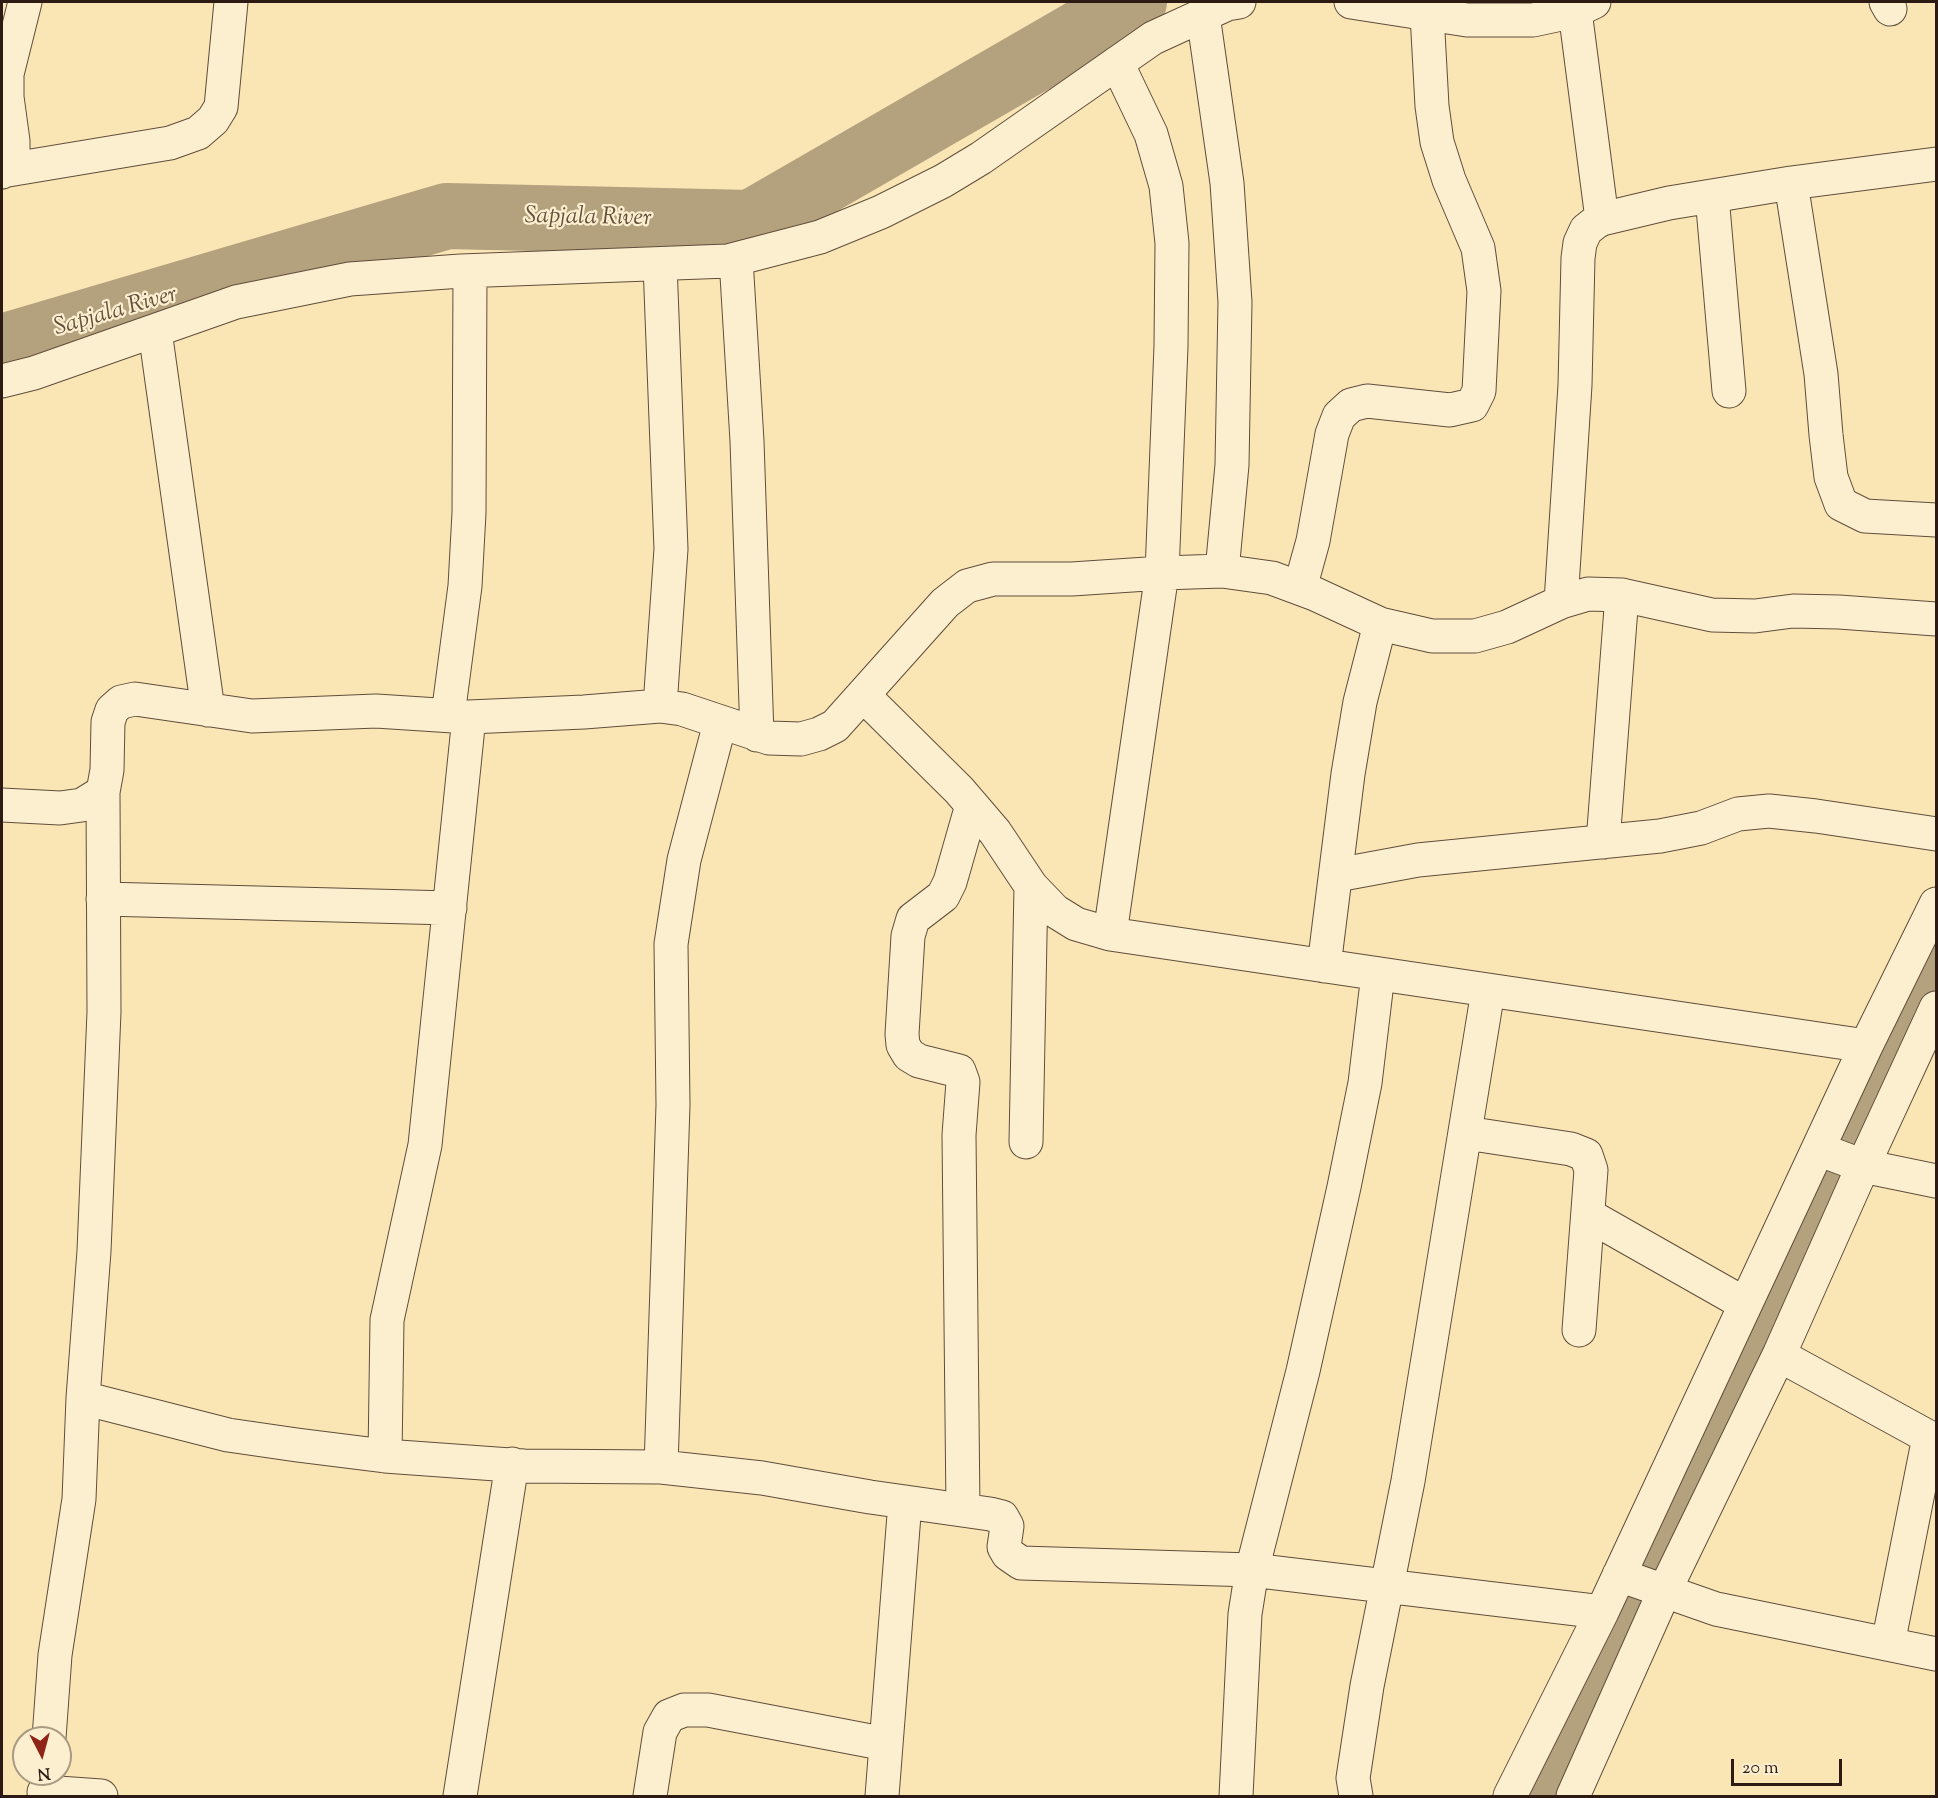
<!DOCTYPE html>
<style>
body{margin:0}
#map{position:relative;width:1938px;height:1798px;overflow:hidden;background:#fae6b5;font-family:"Sorts Mill Goudy",serif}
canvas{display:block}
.frame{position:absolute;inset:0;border:3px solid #2d1a12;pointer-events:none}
.north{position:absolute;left:12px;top:1726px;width:60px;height:60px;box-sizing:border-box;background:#fcefcf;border:2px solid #a99a83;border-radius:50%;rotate:174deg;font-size:16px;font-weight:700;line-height:24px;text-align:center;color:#2d1a12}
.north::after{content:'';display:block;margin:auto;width:21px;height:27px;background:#8f2418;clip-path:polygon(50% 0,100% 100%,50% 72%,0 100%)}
.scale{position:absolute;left:1731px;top:1759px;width:111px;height:27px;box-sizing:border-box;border:3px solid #2d1a12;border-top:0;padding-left:8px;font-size:18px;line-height:21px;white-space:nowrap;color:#2d1a12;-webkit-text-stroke:4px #fcefcf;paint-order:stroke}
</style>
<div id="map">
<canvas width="1938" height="1798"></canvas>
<div class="frame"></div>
<div class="north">N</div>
<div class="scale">20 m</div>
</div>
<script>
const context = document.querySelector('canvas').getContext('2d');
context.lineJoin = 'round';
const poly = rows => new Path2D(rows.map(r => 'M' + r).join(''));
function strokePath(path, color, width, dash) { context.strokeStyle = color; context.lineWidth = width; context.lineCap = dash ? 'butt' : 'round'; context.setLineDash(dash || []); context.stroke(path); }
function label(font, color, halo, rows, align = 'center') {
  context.font = font + ' "Sorts Mill Goudy",serif'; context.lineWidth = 4.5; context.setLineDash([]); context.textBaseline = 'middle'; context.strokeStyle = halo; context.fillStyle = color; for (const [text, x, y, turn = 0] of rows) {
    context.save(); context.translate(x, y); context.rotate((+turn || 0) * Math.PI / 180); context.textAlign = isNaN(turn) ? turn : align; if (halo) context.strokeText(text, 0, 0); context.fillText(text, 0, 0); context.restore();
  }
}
const canal = poly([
 [1538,1796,1862,1104,1936,962]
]);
const river = poly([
 [2,347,447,216,751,223,1134,2]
]);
const street = poly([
 [1351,2,1467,20,1533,20,1575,11,1594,2],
 [1886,2,1890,9],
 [1575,11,1602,219],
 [1203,15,1227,183,1235,302,1232,465,1222,571],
 [2,171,170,143,198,133,213,120,221,107,231,2],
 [2,172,9,166,13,157,13,141,7,97,7,74,25,2],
 [1791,183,1821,374,1826,435,1831,477,1841,504,1865,516,1936,520],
 [1712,196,1729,391],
 [736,259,747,441,757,735],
 [155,331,208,710],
 [2,381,34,373,236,302,350,279,461,271,728,261,820,237,881,212,943,181,981,158,1153,38,1227,4,1239,2],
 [1300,588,1313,541,1332,434,1339,416,1351,405,1367,401,1450,410,1472,405,1479,391,1484,291,1478,248,1449,180,1437,142,1432,106,1427,14],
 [1561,602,1575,385,1578,258,1580,243,1586,230,1596,222,1602,219,1669,203,1791,183,1936,164],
 [863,695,959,790,995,832,1031,886,1055,911,1076,924,1110,934,1866,1046,1936,904],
 [660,706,671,549,660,264],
 [448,715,465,586,469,513,470,271],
 [2,805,60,808,82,805,103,792,107,770,108,722,112,710,121,702,135,699,252,716,376,711,469,717,584,712,660,706,682,709,769,738,801,739,819,734,835,726,945,603,967,586,993,579,1072,579,1162,573,1222,571,1272,578,1315,594,1380,624,1432,636,1475,636,1507,627,1561,602,1588,594,1622,595,1712,615,1755,616,1793,611,1839,612,1936,619],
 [1603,842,1622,595],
 [1337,875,1418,860,1660,836,1701,828,1738,814,1769,811,1816,816,1936,834],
 [103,899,450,908],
 [1110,934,1162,573,1171,346,1172,243,1166,186,1151,134,1117,63],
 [1324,966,1348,774,1360,702,1380,624],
 [1466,1133,1571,1149,1586,1155,1591,1170,1579,1330],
 [1026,1142,1031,886],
 [1818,1149,1863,1166,1936,1181],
 [1588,1215,1745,1304],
 [1779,1355,1936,1441],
 [83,1398,228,1435,297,1445,385,1456,524,1466,661,1467,762,1478,870,1497,990,1514,1002,1517,1007,1526,1004,1547,1008,1554,1021,1563,1252,1570,1602,1612],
 [385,1456,387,1320,425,1145,469,717],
 [661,1467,673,1105,671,944,684,860,720,723],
 [963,1510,959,1135,963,1082,959,1071,919,1061,909,1055,903,1045,902,1034,908,936,913,919,943,896,950,882,972,805],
 [1619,1575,1716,1609,1936,1654],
 [1888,1644,1929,1437],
 [49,1738,55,1655,79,1499,83,1398,94,1251,104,1012,103,792],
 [44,1792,101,1796],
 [460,1796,512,1464],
 [650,1796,660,1732,669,1716,684,1710,708,1710,886,1744],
 [882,1796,905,1502],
 [1236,1796,1245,1614,1252,1570,1303,1371,1344,1187,1365,1083,1378,974],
 [1356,1796,1353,1778,1367,1686,1408,1481,1488,991],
 [1510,1796,1602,1612,1866,1046],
 [1573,1796,1664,1592,1779,1355,1863,1166,1936,1008]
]);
const waterNames = [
 ["Sapjala River",588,219,1],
 ["Sapjala River",116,313,-16]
];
strokePath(canal, '#b4a17e', 39);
strokePath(river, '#b4a17e', 66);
strokePath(street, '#604d3b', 35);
strokePath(street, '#fcefcf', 33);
label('italic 24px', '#63503d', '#fcefcf', waterNames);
</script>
